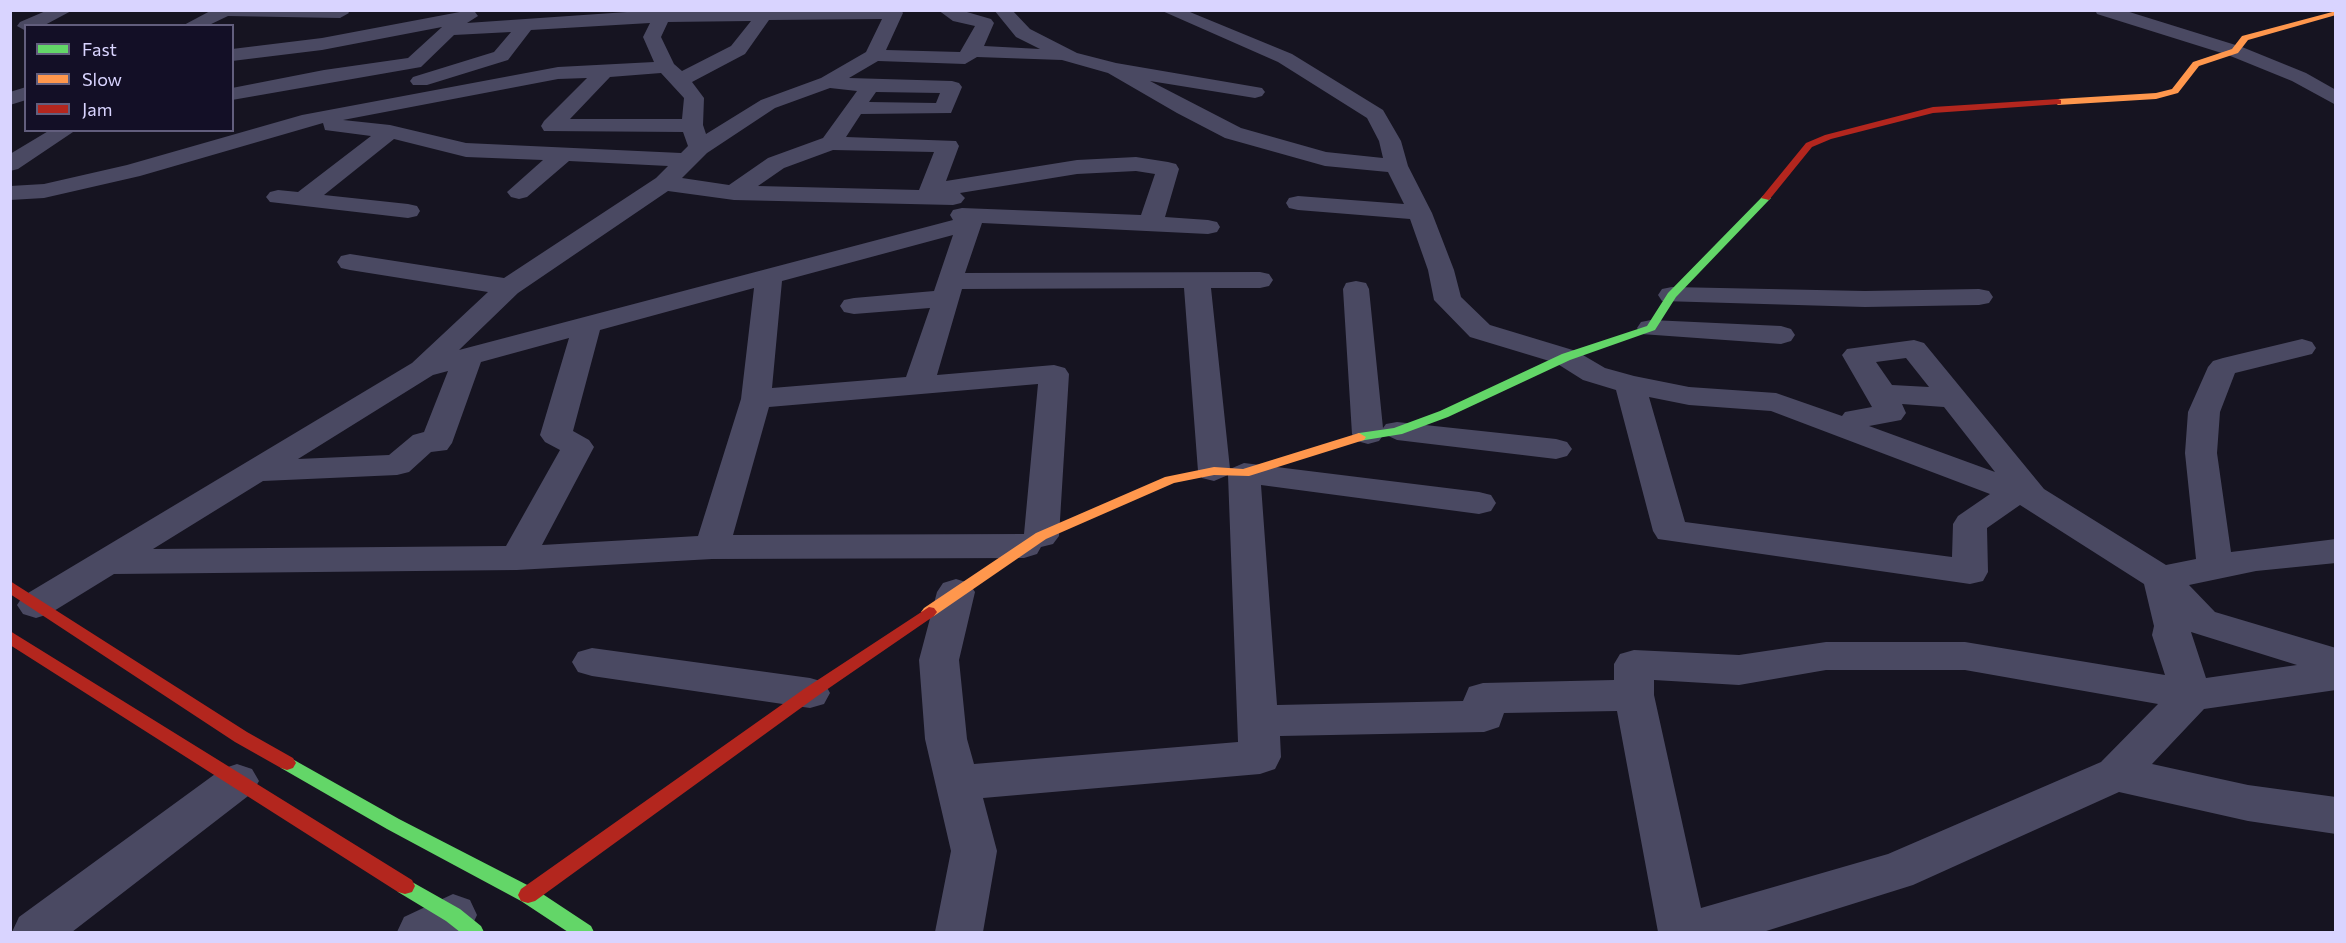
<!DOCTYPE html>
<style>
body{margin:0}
#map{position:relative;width:2346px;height:943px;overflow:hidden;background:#161421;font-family:Commissioner,sans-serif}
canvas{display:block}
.frame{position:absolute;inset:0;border:12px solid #d9d4ff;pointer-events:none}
.legend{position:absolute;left:24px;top:24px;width:210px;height:108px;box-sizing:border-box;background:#130f26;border:2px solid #625e7d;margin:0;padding:8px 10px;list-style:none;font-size:18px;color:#d9d4ff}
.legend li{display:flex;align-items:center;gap:12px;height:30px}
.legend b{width:30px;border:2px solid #625e7d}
</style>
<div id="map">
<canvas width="2346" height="943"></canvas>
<div class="frame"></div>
<ul class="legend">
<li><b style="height:8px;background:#63d668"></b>Fast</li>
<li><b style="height:8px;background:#ff974d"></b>Slow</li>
<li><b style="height:8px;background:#b3261e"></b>Jam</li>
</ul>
</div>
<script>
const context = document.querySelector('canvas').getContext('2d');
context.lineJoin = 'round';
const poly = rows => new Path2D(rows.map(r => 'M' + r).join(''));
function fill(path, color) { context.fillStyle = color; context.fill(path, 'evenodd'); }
const street = poly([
 [48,10,73,10,43,26,26,26,26,31,17,26,20,22,48,10],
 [212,10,347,10,349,13,340,18,228,16,207,26,182,26,212,10],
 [656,10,901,10,903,13,886,50,960,52,975,26,953,21,938,10,960,10,991,19,994,23,984,46,1040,49,1016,37,994,10,1012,10,1030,29,1077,53,1116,63,1262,88,1265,92,1262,96,1255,98,1150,81,1241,128,1326,152,1383,158,1379,141,1367,118,1278,62,1160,10,1185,10,1292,54,1383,110,1401,141,1408,166,1432,213,1454,270,1461,297,1490,325,1576,351,1605,368,1634,376,1689,387,1776,393,1842,416,1845,412,1872,407,1842,355,1847,349,1914,340,1924,343,2044,489,2166,565,2196,559,2185,453,2188,412,2208,367,2213,361,2223,358,2302,339,2312,342,2316,348,2312,354,2235,373,2220,412,2217,453,2231,552,2336,539,2336,563,2256,571,2189,585,2215,612,2336,648,2336,690,2204,709,2152,764,2248,785,2336,797,2336,834,2248,821,2119,792,1913,885,1763,932,1658,932,1617,711,1504,713,1499,727,1484,732,1280,736,1281,757,1275,769,1260,774,983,798,997,851,983,932,935,932,951,851,925,739,919,660,937,592,943,583,956,579,969,583,975,592,959,660,967,739,974,764,1238,742,1228,475,1214,481,1202,478,1198,471,1184,288,962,289,937,375,1054,365,1065,368,1069,374,1059,536,1053,544,1041,547,1037,554,1024,558,712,559,517,570,114,574,49,614,36,618,23,614,17,605,23,596,412,363,488,292,350,270,341,268,337,262,341,256,350,254,504,278,656,178,668,166,569,161,527,197,519,199,511,197,507,192,543,160,466,157,394,139,324,195,408,204,417,206,420,211,417,216,408,218,270,202,266,197,270,192,278,190,298,192,371,136,325,130,323,123,140,176,44,198,10,200,10,186,44,184,127,165,302,115,558,67,654,62,643,37,650,23,531,30,508,60,427,85,413,85,410,81,413,77,494,52,511,32,454,35,421,67,232,100,232,88,324,70,408,58,442,27,322,50,232,61,232,49,322,38,465,11,475,12,478,16,467,23,656,10],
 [882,19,866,52,821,78,761,100,706,134,703,125,704,98,692,82,745,54,769,20,882,19],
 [751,21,731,46,682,71,674,64,661,37,668,22,751,21],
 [977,57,1062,60,1108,73,1177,113,1225,138,1325,166,1388,172,1404,204,1298,196,1289,198,1286,203,1289,208,1298,210,1410,219,1428,270,1434,300,1470,337,1556,363,1583,380,1616,390,1653,531,1658,539,1970,584,1983,581,1988,572,1987,528,2020,505,2144,584,2154,626,2152,635,2165,675,1965,642,1826,642,1739,655,1634,650,1620,654,1614,664,1614,680,1483,683,1469,687,1463,701,1277,705,1261,485,1479,514,1491,511,1496,503,1491,495,1479,492,1244,463,1230,469,1211,288,1260,288,1269,286,1273,280,1269,274,1260,272,965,273,982,223,1208,234,1217,232,1220,227,1217,222,1208,220,1165,217,1179,169,1176,164,1168,162,1136,157,1077,160,946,181,959,146,956,141,846,137,861,114,951,113,962,87,959,83,952,81,849,78,878,61,965,64,977,57],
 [661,73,684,98,682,119,570,119,610,77,661,73],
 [587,78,544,121,541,126,544,131,683,132,688,146,681,153,466,143,390,125,343,120,558,79,587,78],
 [830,88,857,91,823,138,768,158,729,185,682,178,707,153,775,108,830,88],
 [876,92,940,93,936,103,869,102,876,92],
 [833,150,934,152,919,190,758,186,784,168,833,150],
 [1136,171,1155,174,1141,215,962,208,953,210,950,215,953,220,459,350,518,293,668,191,734,200,953,205,961,203,965,198,960,193,1077,174,1136,171],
 [953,235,934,291,854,298,844,300,840,306,844,312,854,314,930,308,906,377,772,388,782,281,953,235],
 [754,288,741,399,698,536,542,545,594,447,589,440,573,431,600,330,754,288],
 [569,338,540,435,545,442,560,450,506,546,153,549,263,481,397,475,409,472,431,452,447,450,452,443,481,362,569,338],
 [1906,358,1929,387,1892,385,1876,362,1906,358],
 [448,371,424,432,413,435,389,455,298,459,433,375,448,371],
 [1038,384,1024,534,733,535,769,407,1038,384],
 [1649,397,1689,405,1771,411,1990,494,1958,516,1953,524,1952,557,1685,522,1649,397],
 [1902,404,1944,407,1995,472,1869,426,1901,420,1906,413,1902,404],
 [2191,632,2297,665,2206,678,2191,632],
 [1826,670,1965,670,2158,704,2101,762,1888,854,1701,908,1654,695,1654,680,1739,685,1826,670],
 [2095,10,2123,10,2242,47,2306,73,2336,90,2336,105,2292,81,2228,55,2097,14,2095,10],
 [26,87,26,100,10,105,10,92,26,87],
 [50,130,76,130,18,169,10,171,10,154,50,130],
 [1356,281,1366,283,1369,289,1383,428,1386,424,1397,422,1556,439,1567,442,1572,449,1567,456,1556,459,1397,440,1384,434,1379,441,1368,444,1357,441,1352,434,1343,289,1346,283,1356,281],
 [1672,287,1865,291,1979,289,1989,291,1993,297,1989,303,1979,305,1865,307,1662,301,1658,295,1662,289,1672,287],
 [1651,320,1781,326,1791,329,1795,335,1791,341,1781,344,1641,334,1637,328,1641,322,1651,320],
 [592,648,810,678,824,682,830,693,824,704,810,708,592,676,578,672,572,662,578,652,592,648],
 [237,764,252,769,259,781,252,793,72,932,12,932,19,917,222,769,237,764],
 [453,894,470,900,477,915,470,930,465,932,397,932,404,917,453,894]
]);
const fast = poly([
 [1766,195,1771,198,1769,200,1676,297,1655,330,1570,360,1448,417,1402,434,1359,441,1352,437,1359,433,1394,428,1440,411,1562,354,1647,326,1668,293,1763,196,1766,195],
 [287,756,399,819,535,889,591,926,594,932,568,932,521,901,387,829,281,768,278,763,281,758,287,756],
 [405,878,460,909,481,926,484,932,460,932,446,921,398,892,395,886,398,880,405,878]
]);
const slow = poly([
 [2336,11,2336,15,2248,40,2238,53,2199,66,2178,93,2156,99,2058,105,2054,102,2058,99,2156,93,2172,89,2193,62,2232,49,2242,36,2336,11],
 [1359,433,1366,437,1364,440,1249,476,1214,475,1174,483,1046,539,934,616,929,617,924,616,921,612,924,608,1036,533,1165,477,1214,467,1243,469,1359,433]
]);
const jam = poly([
 [2058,99,2061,100,2061,104,1933,113,1831,139,1812,147,1769,200,1761,198,1806,143,1825,135,1933,107,2058,99],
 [10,581,247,732,293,758,296,763,293,768,287,770,281,768,235,742,10,594,10,581],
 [929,607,934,608,937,612,934,616,816,697,535,901,528,903,521,901,518,895,521,889,804,689,929,607],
 [10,631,412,880,415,886,412,892,405,894,398,892,10,645,10,631]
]);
fill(street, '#4a4962');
fill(fast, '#63d668');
fill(slow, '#ff974d');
fill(jam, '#b3261e');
</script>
